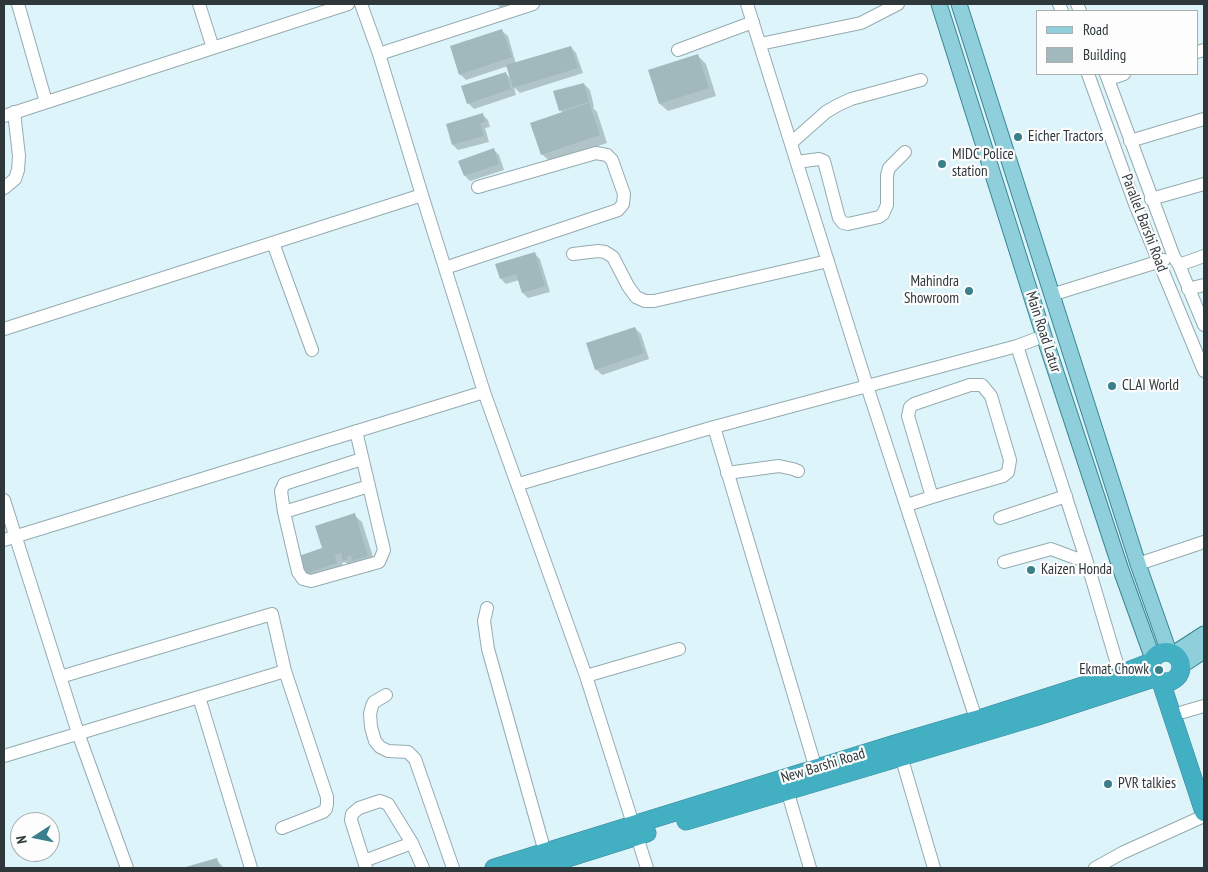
<!DOCTYPE html>
<style>
body{margin:0}
#map{position:relative;width:1208px;height:872px;overflow:hidden;background:#ddf5fa;font-family:"PT Sans Narrow",sans-serif}
canvas{display:block}
.frame{position:absolute;inset:0;border:5px solid #2e383a;pointer-events:none}
.legend{position:absolute;left:1036px;top:10px;width:162px;height:65px;box-sizing:border-box;background:#fdfdfd;border:1px solid #aaaeaf;margin:0;padding:6px 9px;list-style:none;font-size:15px;color:#2e383a}
.legend li{display:flex;align-items:center;gap:10px;height:25px}
.legend b{width:25px;border:1px solid #aaaeaf}
.north{position:absolute;left:10px;top:812px;width:50px;height:50px;box-sizing:border-box;background:#fdfdfd;border:1px solid #aaaeaf;border-radius:50%;rotate:259deg;font-size:14px;font-weight:700;line-height:20px;text-align:center;color:#2e383a}
.north::after{content:'';display:block;margin:auto;width:18px;height:22px;background:#3a7f8c;clip-path:polygon(50% 0,100% 100%,50% 72%,0 100%)}
</style>
<div id="map">
<canvas width="1208" height="872"></canvas>
<div class="frame"></div>
<ul class="legend">
<li><b style="height:6px;background:#8ecfdb"></b>Road</li>
<li><b style="height:14px;background:#a1b8bd"></b>Building</li>
</ul>
<div class="north">N</div>
</div>
<script>
const context = document.querySelector('canvas').getContext('2d');
context.lineJoin = 'round';
function fill(path, color) { context.fillStyle = color; context.fill(path, 'evenodd'); }
const poly = rows => new Path2D(rows.map(r => 'M' + r).join(''));
function strokePath(path, color, width, dash) { context.strokeStyle = color; context.lineWidth = width; context.lineCap = dash ? 'butt' : 'round'; context.setLineDash(dash || []); context.stroke(path); }
function label(font, color, halo, rows, align = 'center') {
  context.font = font + ' "PT Sans Narrow",sans-serif'; context.lineWidth = 4.5; context.setLineDash([]); context.textBaseline = 'middle'; context.strokeStyle = halo; context.fillStyle = color; for (const [text, x, y, turn = 0] of rows) {
    context.save(); context.translate(x, y); context.rotate((+turn || 0) * Math.PI / 180); context.textAlign = isNaN(turn) ? turn : align; if (halo) context.strokeText(text, 0, 0); context.fillText(text, 0, 0); context.restore();
  }
}
const shadow = poly([
 [497,4,515,4,506,14],
 [502,31,508,36,516,64,571,47,576,53,583,73,520,93,514,87,516,95,474,109,468,103,505,73,512,79,508,66,466,80,460,74],
 [698,56,706,64,716,96,668,111,660,104,650,71],
 [584,84,590,90,594,107,593,108,597,112,607,143,550,162,542,154,563,113,560,110],
 [482,114,488,120,490,127,485,128,489,142,458,150,453,145],
 [494,150,499,155,504,170,470,181,465,176,460,161],
 [535,254,540,259,550,292,528,298,523,293,519,280,506,284,501,279],
 [635,328,641,334,649,359,602,375,596,369],
 [354,515,362,522,375,563,352,568,345,562,342,563,344,571,314,581,307,573,323,549],
 [216,859,224,868,185,868]
]);
const building = poly([
 [502,29,512,57,459,75,450,46],
 [571,46,578,68,513,88,506,65],
 [698,54,709,88,659,104,648,70],
 [506,72,511,89,467,104,461,86],
 [584,83,589,102,559,111,553,91],
 [589,103,600,135,541,155,530,123],
 [483,113,485,122,480,123,484,136,452,145,446,124],
 [494,148,499,164,464,176,458,161],
 [535,252,545,286,522,293,516,274,500,279,495,264],
 [635,327,644,353,595,370,586,343],
 [355,513,368,556,353,561,351,556,347,556,348,559,343,561,341,553,335,555,337,563,305,574,299,556,322,548,315,526],
 [217,858,220,868,182,868]
]);
const minor = poly([
 [18,4,46,102],
 [199,4,213,48],
 [361,4,379,54,422,195,484,392,586,676,647,868],
 [747,4,867,386,979,728],
 [1059,4,1062,11],
 [1077,4,1080,11],
 [760,44,861,23,898,4],
 [678,50,753,22],
 [1197,52,1204,50],
 [379,54,533,4],
 [1088,74,1135,204,1204,371],
 [1106,74,1174,257,1179,265,1204,325],
 [1109,79,1124,74],
 [4,116,348,4],
 [1130,141,1204,119],
 [791,143,826,112,838,105,851,99,921,80],
 [797,162,819,159,824,161,839,218,843,223,848,224,879,217,883,214,887,205,887,175,889,168,905,152],
 [4,188,15,179,18,170,19,156,14,112],
 [1151,199,1204,184],
 [273,243,312,350],
 [573,254,598,251,605,252,613,257,628,286,636,297,645,301,654,301,828,261],
 [1179,265,1204,256],
 [445,268,618,210,623,204,624,194,612,160,607,155,596,153,478,187],
 [1188,289,1204,285],
 [1051,295,1164,260],
 [4,329,422,195],
 [1017,346,1086,559,1120,674],
 [714,427,816,769],
 [362,459,284,484,281,491,284,512,369,486],
 [727,473,779,466,793,469,798,471],
 [519,484,714,427,1017,346,1044,336],
 [4,500,78,733,127,868],
 [907,505,932,497,1003,476,1008,472,1010,460,991,396,982,385,970,385,914,404,910,407,908,416,932,497],
 [284,512,298,572,303,579,311,581,379,562,384,550,356,431],
 [1000,518,1066,496],
 [4,540,484,392],
 [1004,562,1051,549,1075,558,1086,559],
 [1138,564,1204,542],
 [487,608,484,621,488,649,545,852],
 [586,676,679,649],
 [386,695,374,702,372,706,370,714,371,727,375,741,380,747,388,751,408,752,415,759,453,868],
 [199,697,251,868],
 [1183,712,1204,706],
 [4,756,285,671,272,614,60,677],
 [901,756,934,868],
 [787,790,810,868],
 [282,828,323,812,326,809,327,804,327,797,285,671],
 [364,861,412,843],
 [366,868,351,820,352,814,359,808,380,801,388,804,412,843,423,868],
 [1095,868,1122,853,1204,816]
]);
const major = poly([
 [939,4,1044,336,1121,570,1153,659],
 [959,4,1138,564,1169,652],
 [1173,654,1204,634],
 [1181,666,1204,651]
]);
const highway = poly([
 '1151 667a15 15 0 1 1 30 0a15 15 0 1 1-30 0Z',
 [1161,682,1204,812],
 [686,821,1035,717,1154,678],
 [494,868,898,743,976,720,1120,674,1151,662],
 [536,868,647,833]
]);
const markers = [
 [1018,137,5,"#3a7f8c"],
 [942,164,5,"#3a7f8c"],
 [969,291,5,"#3a7f8c"],
 [1112,386,5,"#3a7f8c"],
 [1031,570,5,"#3a7f8c"],
 [1159,670,5,"#3a7f8c"],
 [1108,784,5,"#3a7f8c"]
];
const poiNames = [
 ["Eicher Tractors",1028,137],
 ["MIDC Police",952,155],
 ["station",952,172],
 ["Mahindra",959,282,"right"],
 ["Showroom",959,299,"right"],
 ["CLAI World",1122,386],
 ["Kaizen Honda",1041,570],
 ["Ekmat Chowk",1149,670,"right"],
 ["PVR talkies",1118,784]
];
const streetNames = [
 ["Parallel Barshi Road",1144,223,69],
 ["Main Road Latur",1043,332,72],
 ["New Barshi Road",823,766,-17]
];
fill(shadow, '#0003');
fill(building, '#a1b8bd');
strokePath(minor, '#94abb0', 14);
strokePath(major, '#3c8593', 17);
strokePath(highway, '#3c8593', 19);
strokePath(minor, '#fff', 12);
strokePath(major, '#8ecfdb', 15);
strokePath(highway, '#43afc3', 18);
for (const [x, y, r, color] of markers) { const dot = new Path2D(); dot.arc(x, y, r, 0, 2 * Math.PI); context.fillStyle = color; context.fill(dot); strokePath(dot, '#fdfdfd', 2); }
label('15px', '#2e383a', '#fdfdfd', poiNames, 'left');
label('15px', '#2e383a', '#fdfdfd', streetNames);
</script>
